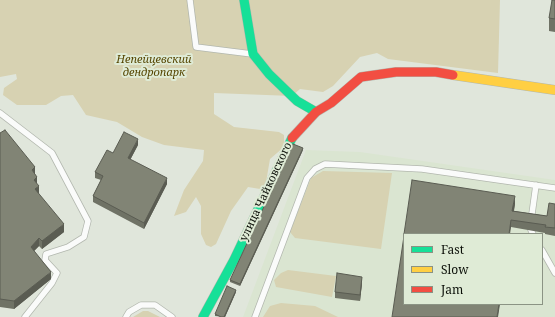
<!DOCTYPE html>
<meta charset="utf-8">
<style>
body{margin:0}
#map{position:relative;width:555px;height:317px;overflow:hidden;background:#e0e6db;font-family:"Noto Serif",serif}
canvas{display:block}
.legend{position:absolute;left:403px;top:233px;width:140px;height:72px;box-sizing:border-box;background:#dfebd6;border:1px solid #8b9384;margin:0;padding:5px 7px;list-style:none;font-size:12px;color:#0c1009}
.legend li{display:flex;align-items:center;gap:8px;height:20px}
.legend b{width:20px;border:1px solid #8b9384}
</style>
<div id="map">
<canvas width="555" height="317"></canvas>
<ul class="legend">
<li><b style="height:5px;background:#16e098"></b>Fast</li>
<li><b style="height:5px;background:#ffcf43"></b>Slow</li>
<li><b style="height:5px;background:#f24e42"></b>Jam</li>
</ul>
</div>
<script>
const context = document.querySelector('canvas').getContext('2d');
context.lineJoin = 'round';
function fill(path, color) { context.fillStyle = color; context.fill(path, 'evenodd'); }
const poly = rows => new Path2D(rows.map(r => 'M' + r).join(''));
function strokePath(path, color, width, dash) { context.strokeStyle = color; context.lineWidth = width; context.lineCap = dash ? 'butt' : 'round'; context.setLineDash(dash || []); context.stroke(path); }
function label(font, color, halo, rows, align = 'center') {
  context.font = font + ' "Noto Serif",serif'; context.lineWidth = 4; context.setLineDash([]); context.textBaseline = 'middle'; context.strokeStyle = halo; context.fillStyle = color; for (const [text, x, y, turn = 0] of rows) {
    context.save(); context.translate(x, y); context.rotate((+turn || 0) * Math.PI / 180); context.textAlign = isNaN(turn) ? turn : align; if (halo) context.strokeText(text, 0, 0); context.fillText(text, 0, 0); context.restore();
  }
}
const built = poly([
 [306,150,360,152,555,180,555,317,243,317],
 [404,234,542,234,542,304,404,304]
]);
const green = poly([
 [0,0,500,0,498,73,388,59,377,53,360,57,333,86,323,92,300,89,292,96,214,93,214,114,234,127,279,132,284,135,284,147,270,159,265,188,260,189,248,187,231,211,216,244,211,247,206,245,201,234,201,206,196,197,186,212,174,216,184,190,203,161,204,150,164,145,142,137,117,122,86,115,73,95,61,96,46,105,17,105,3,95,4,88,17,79,16,74,0,77],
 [323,171,392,173,381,249,295,238,290,232,311,178],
 [288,270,336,276,332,297,276,287,274,280,281,273],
 [281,303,315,306,338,317,263,317,270,306],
 [143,311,148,311,160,317,133,317]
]);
const lane = poly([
 [190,0,196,47,252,54],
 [0,113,52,153,88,221,84,237,68,247,46,254,45,260,57,273,52,283,25,317],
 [531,221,536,185],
 [531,230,533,234],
 [542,250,555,273],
 [126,317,129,312,141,305,155,305,172,317],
 [255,317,307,178,315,169,325,164,422,169,555,188]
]);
const fast = poly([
 [244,0,253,54,269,74,297,101,316,112],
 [203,317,234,260,292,138]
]);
const slow = poly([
 [453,75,555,90]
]);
const jam = poly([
 [292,138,316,112,331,103,361,77,396,72,436,72,453,75]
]);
const wall = poly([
 [555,0,555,32,549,31,549,18],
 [0,133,35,174,39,194,64,232,42,249,39,246,34,251,51,279,14,309,0,307],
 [138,145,130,160,167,184,144,229,93,202,93,196,101,180,95,178,95,172,113,153],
 [303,150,240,286,230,282,230,280],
 [515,204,514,211,547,216,555,204,555,236,545,234,545,233,511,227,404,234],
 [362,283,360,301,335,298,335,292],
 [236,292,225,317,215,316,215,314]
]);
const shadedWall = poly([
 [138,139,138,145,128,164,128,158],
 [303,148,303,150,240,286,240,284],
 [35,167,35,175,32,170],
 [37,177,37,184,34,180],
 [167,178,167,184,144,229,144,223],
 [39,186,39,193,35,197,35,189],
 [515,196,515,204,512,219,512,211],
 [511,220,511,227,510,234,509,234],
 [64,224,64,232,42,249,42,241],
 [39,238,39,246,31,254,31,247],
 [51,272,51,279,14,309,14,301],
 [362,277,362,283,360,301,360,295],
 [236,290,236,292,225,317,224,317],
 [499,304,500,304,498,317,497,317]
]);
const building = poly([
 [552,0,555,0,555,19,549,18,552,0],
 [5,130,35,167,32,170,37,177,34,180,39,186,35,189,64,224,42,241,39,238,31,247,51,272,14,301,0,299,0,133,5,130],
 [124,132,138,139,128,158,167,178,144,223,93,196,103,176,95,172,107,150,113,153,124,132],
 [293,144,303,148,240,284,230,280,293,144],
 [412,180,515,196,512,211,547,216,549,203,555,204,555,228,545,227,546,225,511,220,509,234,404,234,412,180],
 [404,236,404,304,499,304,497,317,392,317,404,236],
 [337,273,362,277,360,295,335,292,337,273],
 [227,286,236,290,224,317,221,317,215,314,227,286]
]);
const parkNames = [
 ["Непейцевский",154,60],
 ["дендропарк",154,73]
];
const streetNames = [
 ["улица Чайковского",266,192,-65]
];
fill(built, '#dae5d1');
fill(green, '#d7d2b2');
strokePath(lane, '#b2b7ae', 7);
strokePath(fast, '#b2b7ae', 10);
strokePath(slow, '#b2b7ae', 10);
strokePath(jam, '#b2b7ae', 10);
strokePath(lane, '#fafbfa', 5.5);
strokePath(fast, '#16e098', 9);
strokePath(slow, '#ffcf43', 9);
strokePath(jam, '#f24e42', 9);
fill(wall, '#6f7265');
fill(shadedWall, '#5a5c52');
fill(building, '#818475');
strokePath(building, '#5a5c52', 1);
label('italic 11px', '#554500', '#dfebd6', parkNames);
label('11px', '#0c1009', '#dfebd6', streetNames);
</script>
